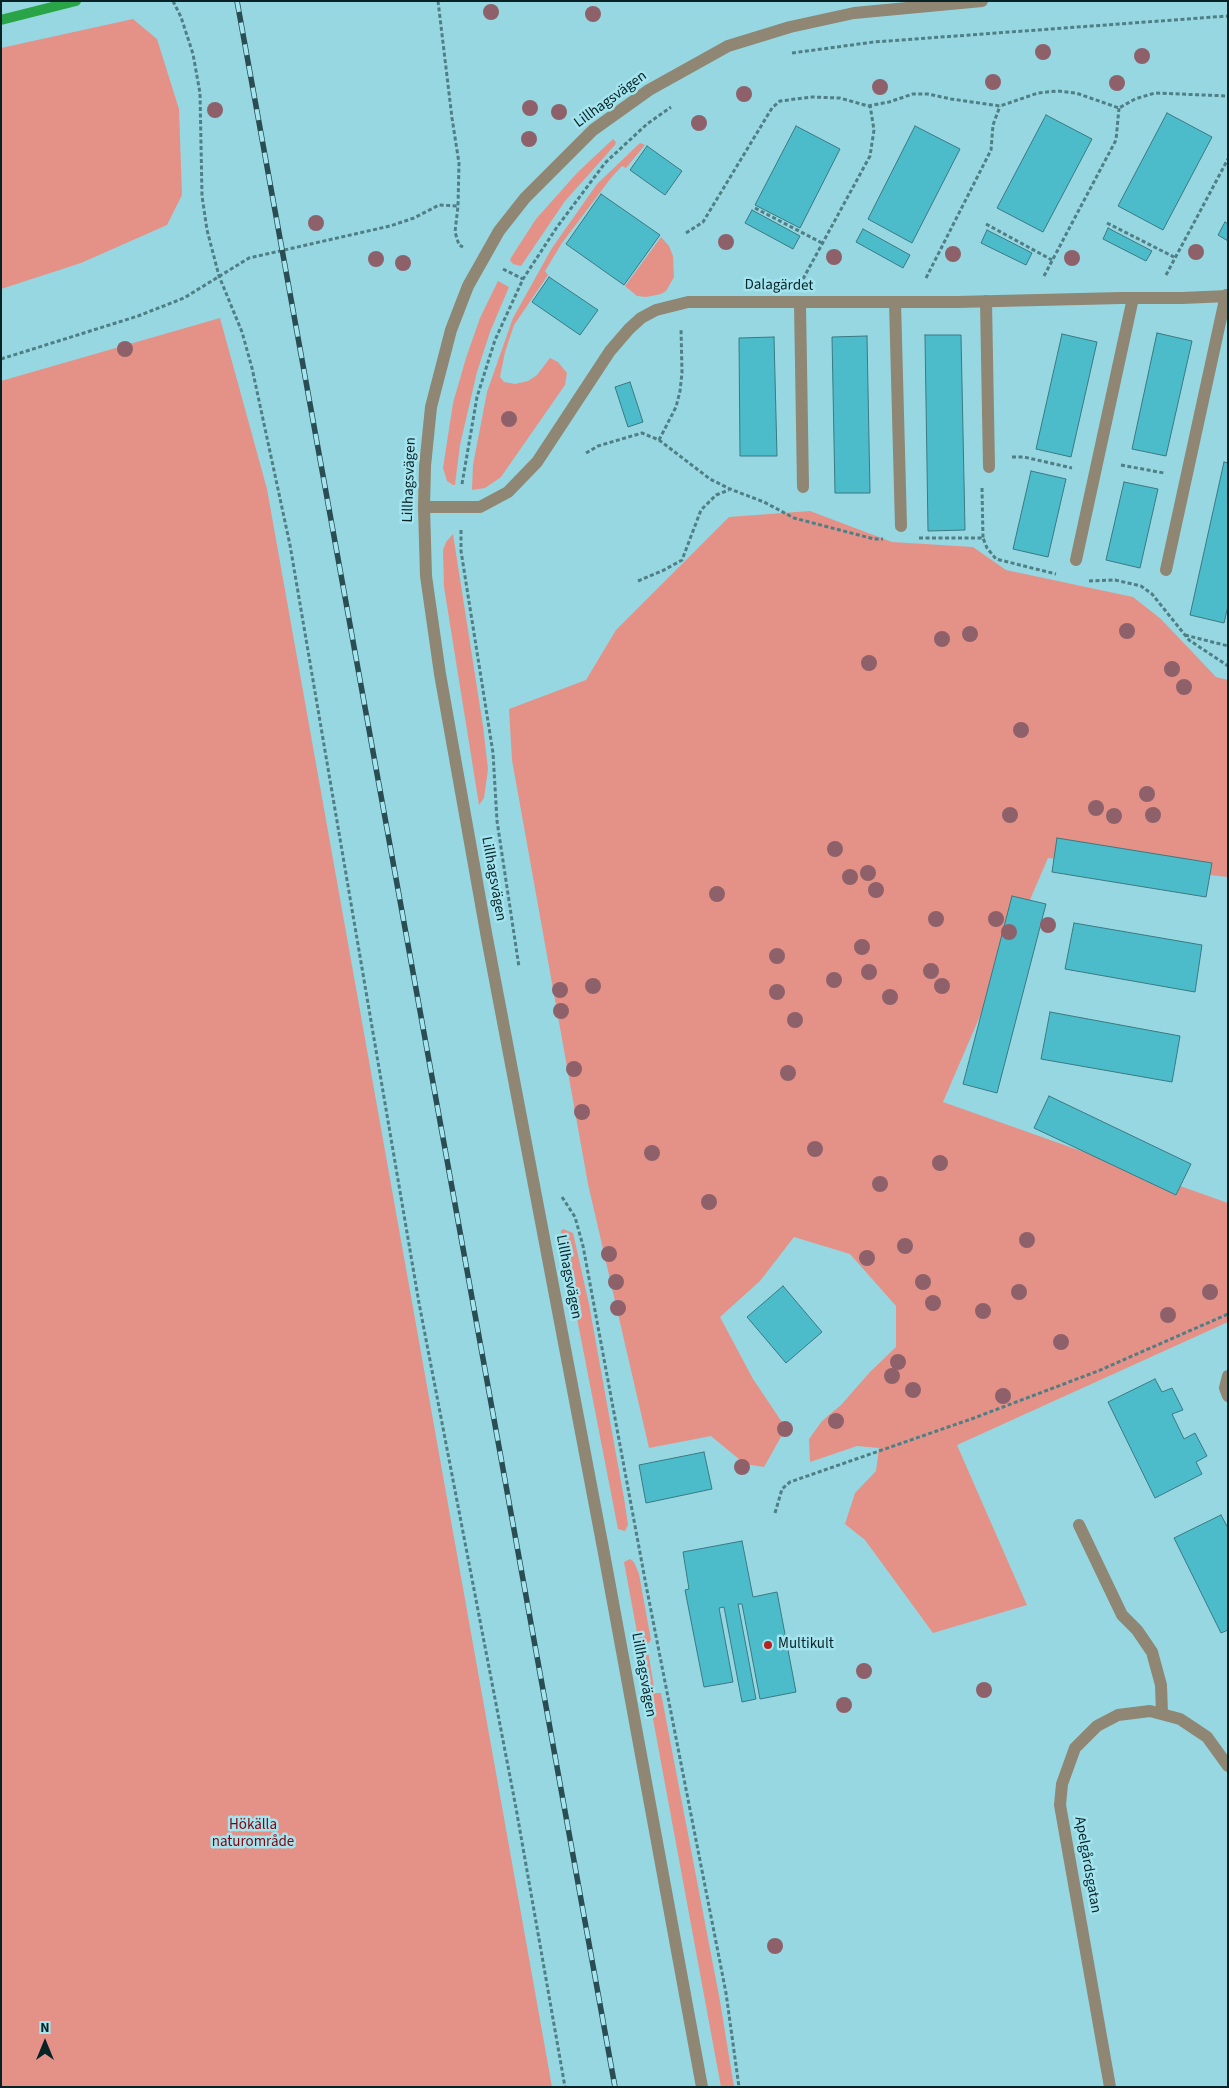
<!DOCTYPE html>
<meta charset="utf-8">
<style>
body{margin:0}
#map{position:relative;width:1229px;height:2088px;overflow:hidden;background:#97d7e1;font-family:"Source Sans 3",sans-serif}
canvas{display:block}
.frame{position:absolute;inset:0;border:2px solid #072326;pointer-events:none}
.north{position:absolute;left:20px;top:2018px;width:50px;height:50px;-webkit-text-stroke:4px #a4e4ee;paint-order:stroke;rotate:0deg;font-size:14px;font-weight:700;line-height:20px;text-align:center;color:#072326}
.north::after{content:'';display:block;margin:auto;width:18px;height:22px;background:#072326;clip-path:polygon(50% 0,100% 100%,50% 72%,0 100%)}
</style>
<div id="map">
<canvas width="1229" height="2088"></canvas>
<div class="frame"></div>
<div class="north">N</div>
</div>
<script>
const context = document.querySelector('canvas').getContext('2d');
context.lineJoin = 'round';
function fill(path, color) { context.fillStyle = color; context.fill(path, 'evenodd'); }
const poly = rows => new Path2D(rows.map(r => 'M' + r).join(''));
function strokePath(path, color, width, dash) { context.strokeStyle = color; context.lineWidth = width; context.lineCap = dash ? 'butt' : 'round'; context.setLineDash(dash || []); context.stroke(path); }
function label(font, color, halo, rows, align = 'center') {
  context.font = font + ' "Source Sans 3",sans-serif'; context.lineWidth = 5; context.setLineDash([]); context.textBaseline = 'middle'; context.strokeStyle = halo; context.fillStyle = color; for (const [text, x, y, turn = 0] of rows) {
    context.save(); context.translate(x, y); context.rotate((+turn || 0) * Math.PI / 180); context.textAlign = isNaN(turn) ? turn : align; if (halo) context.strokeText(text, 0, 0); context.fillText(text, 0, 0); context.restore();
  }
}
const green = poly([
 [133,19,157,39,179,109,182,195,167,225,81,263,1,289,1,48],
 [613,139,616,142,615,145,565,201,521,266,513,264,510,260,512,256,536,219,577,173],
 [640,143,645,145,626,168,622,166,611,178,562,243,545,271,548,275,514,325,505,352,500,377,504,382,515,384,528,381,537,375,550,358,558,362,567,373,565,385,501,477,485,488,472,490,473,465,487,392,513,318,552,248,597,184],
 [661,237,669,246,673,256,674,277,666,291,661,294,646,297,637,296,625,286],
 [498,281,509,287,490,332,477,372,460,445,455,485,453,485,447,481,443,468,453,403,466,358,480,318],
 [220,318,267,489,552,2087,1,2087,1,381],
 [810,511,892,542,973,547,1006,570,1133,597,1161,619,1216,677,1228,680,1228,877,1048,858,943,1102,1228,1203,1228,1322,957,1445,1027,1605,933,1633,865,1540,845,1524,855,1493,876,1471,879,1448,857,1446,810,1462,809,1439,822,1421,841,1405,870,1372,896,1347,896,1306,850,1254,794,1237,760,1281,720,1317,753,1379,786,1428,764,1467,745,1464,711,1436,649,1448,588,1184,512,760,509,709,586,680,616,630,729,517],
 [453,534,483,726,488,769,484,798,479,805,444,587,443,550,446,542],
 [563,1229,573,1233,589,1304,625,1504,628,1525,625,1531,618,1529,561,1236,561,1231],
 [630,1559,634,1562,639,1574,651,1640,647,1645,655,1693,661,1693,720,2001,734,2087,721,2087,624,1562]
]);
const stream = poly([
 [1,20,76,1]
]);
const building = poly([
 [1167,113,1212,137,1163,230,1118,206,1167,113],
 [1046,115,1092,139,1043,232,997,208,1046,115],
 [796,126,840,149,800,228,755,205,796,126],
 [915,126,960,149,912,243,868,219,915,126],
 [647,146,682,171,665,195,630,170,647,146],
 [601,194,660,235,624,285,566,244,601,194],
 [752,210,800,236,793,249,745,223,752,210],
 [1225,222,1228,224,1228,241,1218,235,1225,222],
 [1108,228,1152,251,1146,261,1103,239,1108,228],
 [863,229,910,255,903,268,856,242,863,229],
 [987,230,1032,253,1026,265,981,243,987,230],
 [549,277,598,310,580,335,532,302,549,277],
 [1157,333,1192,341,1166,456,1132,449,1157,333],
 [1062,334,1097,342,1071,457,1036,449,1062,334],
 [925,335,961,335,965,530,928,531,925,335],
 [867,336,870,493,835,493,832,337,867,336],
 [774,337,777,456,740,456,739,338,774,337],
 [630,382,643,422,628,427,615,387,630,382],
 [1224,462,1228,463,1228,606,1224,623,1190,615,1224,462],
 [1031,471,1066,479,1048,557,1013,549,1031,471],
 [1124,482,1158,489,1140,568,1106,560,1124,482],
 [1057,838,1212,863,1206,897,1052,872,1057,838],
 [1012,896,1046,904,997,1093,963,1084,1012,896],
 [1074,923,1202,945,1195,992,1065,969,1074,923],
 [1050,1012,1180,1036,1172,1082,1041,1059,1050,1012],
 [1049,1096,1191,1164,1176,1195,1034,1128,1049,1096],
 [783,1286,822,1332,786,1363,747,1317,783,1286],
 [1155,1379,1162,1392,1172,1388,1183,1410,1172,1414,1184,1439,1195,1433,1207,1456,1196,1462,1202,1474,1155,1498,1108,1402,1155,1379],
 [704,1452,712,1489,646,1503,639,1465,704,1452],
 [1221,1515,1228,1528,1228,1630,1221,1633,1174,1538,1221,1515],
 [742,1541,753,1597,777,1592,796,1692,760,1699,742,1604,738,1604,756,1699,742,1702,724,1607,719,1608,733,1682,704,1687,685,1590,689,1589,683,1552,742,1541]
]);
const path = poly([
 [173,1,181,17,193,54,200,93,202,196,207,230,219,276,242,332,252,368,290,545,419,1303,516,1808,565,2087],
 [438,1,452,118,459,163,458,206,455,232,459,245,463,247],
 [792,53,874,42,1228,16],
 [755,208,822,243],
 [1107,223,1174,257],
 [986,224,1052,260],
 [686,233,703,222,772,108,780,101,812,97,840,98,868,106,889,102,913,94,928,94,951,99,1000,106,1038,93,1057,91,1076,93,1119,108,1135,99,1155,93,1228,96],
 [503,269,523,279],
 [1166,275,1228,159],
 [1044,276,1116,140,1119,108],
 [926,278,991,150,993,125,1000,106],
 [803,279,870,156,874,130,870,105],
 [1,359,138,316,184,298,249,258,390,226,414,218,439,205,458,206],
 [659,440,676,407,680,391,682,373,681,328],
 [586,453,598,446,642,433,659,440,710,479,730,489,764,502,794,518,874,539,883,539],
 [1012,457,1024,457,1072,468],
 [1121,465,1164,473],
 [462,484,477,397,495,340,523,279,557,227,605,163,647,124,671,107],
 [982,488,983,538],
 [461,530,461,551,493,753,497,821,519,967],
 [919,538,983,538,987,548,996,559,1056,574],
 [638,581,664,570,682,560,701,510,716,495,729,490],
 [1089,581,1115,580,1141,586,1152,594,1189,640,1228,666],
 [1185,635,1228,646],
 [562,1197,575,1217,583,1246,646,1585,726,1993,739,2087],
 [775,1513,782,1489,790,1482,974,1418,1098,1371,1228,1314]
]);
const minor = poly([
 [986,301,989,467],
 [895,302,901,526],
 [800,303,803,487],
 [424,507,480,507,508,492,537,462,610,351,629,329,641,318,656,310,688,302,957,302,1121,298,1182,298,1228,296],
 [1076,560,1133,298],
 [1166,570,1226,295],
 [1228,1376,1225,1388,1228,1396],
 [1079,1525,1122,1615,1137,1630,1152,1652,1161,1685,1162,1714],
 [702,2087,603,1548,487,938,440,674,426,576,424,507,425,466,431,407,451,330,468,286,499,231,525,198,593,130,649,90,728,46,790,27,854,13,982,1],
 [1110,2087,1060,1805,1062,1784,1075,1748,1097,1726,1118,1715,1150,1711,1180,1719,1207,1737,1228,1766]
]);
const rail = poly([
 [237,1,615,2087]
]);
const trees = [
 [491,12],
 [593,14],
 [1043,52],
 [1142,56],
 [993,82],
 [1117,83],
 [880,87],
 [744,94],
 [530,108],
 [215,110],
 [559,112],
 [699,123],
 [529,139],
 [316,223],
 [726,242],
 [1196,252],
 [953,254],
 [834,257],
 [1072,258],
 [376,259],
 [403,263],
 [125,349],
 [509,419],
 [1127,631],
 [970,634],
 [942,639],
 [869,663],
 [1172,669],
 [1184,687],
 [1021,730],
 [1147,794],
 [1096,808],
 [1010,815],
 [1153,815],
 [1114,816],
 [835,849],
 [868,873],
 [850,877],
 [876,890],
 [717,894],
 [936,919],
 [996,919],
 [1048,925],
 [1009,932],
 [862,947],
 [777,956],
 [931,971],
 [869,972],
 [834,980],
 [593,986],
 [942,986],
 [560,990],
 [777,992],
 [890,997],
 [561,1011],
 [795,1020],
 [574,1069],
 [788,1073],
 [582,1112],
 [815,1149],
 [652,1153],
 [940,1163],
 [880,1184],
 [709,1202],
 [1027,1240],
 [905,1246],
 [609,1254],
 [867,1258],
 [616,1282],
 [923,1282],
 [1019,1292],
 [1210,1292],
 [933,1303],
 [618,1308],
 [983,1311],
 [1168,1315],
 [1061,1342],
 [898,1362],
 [892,1376],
 [913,1390],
 [1003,1396],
 [836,1421],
 [785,1429],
 [742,1467],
 [864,1671],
 [984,1690],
 [844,1705],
 [775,1946]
];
const markers = [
 [768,1645,5,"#b42422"]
];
const streetNames = [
 ["Lillhagsvägen",611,100,-36],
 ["Dalagärdet",779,286,1],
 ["Lillhagsvägen",410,480,-88],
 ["Lillhagsvägen",493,879,80],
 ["Lillhagsvägen",568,1277,79],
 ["Lillhagsvägen",643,1675,80],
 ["Apelgårdsgatan",1087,1865,80]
];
const poiNames = [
 ["Multikult",778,1645]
];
const parkNames = [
 ["Hökälla",253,1826],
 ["naturområde",253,1843]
];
fill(green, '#e49288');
strokePath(stream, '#29a548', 10);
fill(building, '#4cbcca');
strokePath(building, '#3a7982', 1);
strokePath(path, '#507e85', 3, [4, 2.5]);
strokePath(minor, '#8f8673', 12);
strokePath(rail, '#294d52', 5.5);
strokePath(rail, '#a4e4ee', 4, [11]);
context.fillStyle = '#8e616a';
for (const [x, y] of trees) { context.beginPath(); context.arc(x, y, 8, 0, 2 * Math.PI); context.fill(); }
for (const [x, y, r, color] of markers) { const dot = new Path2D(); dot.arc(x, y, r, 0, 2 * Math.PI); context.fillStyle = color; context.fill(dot); strokePath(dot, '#a4e4ee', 2); }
label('15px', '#072326', '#a4e4ee', streetNames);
label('15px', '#072326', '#a4e4ee', poiNames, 'left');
label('15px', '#860008', '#a4e4ee', parkNames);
</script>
